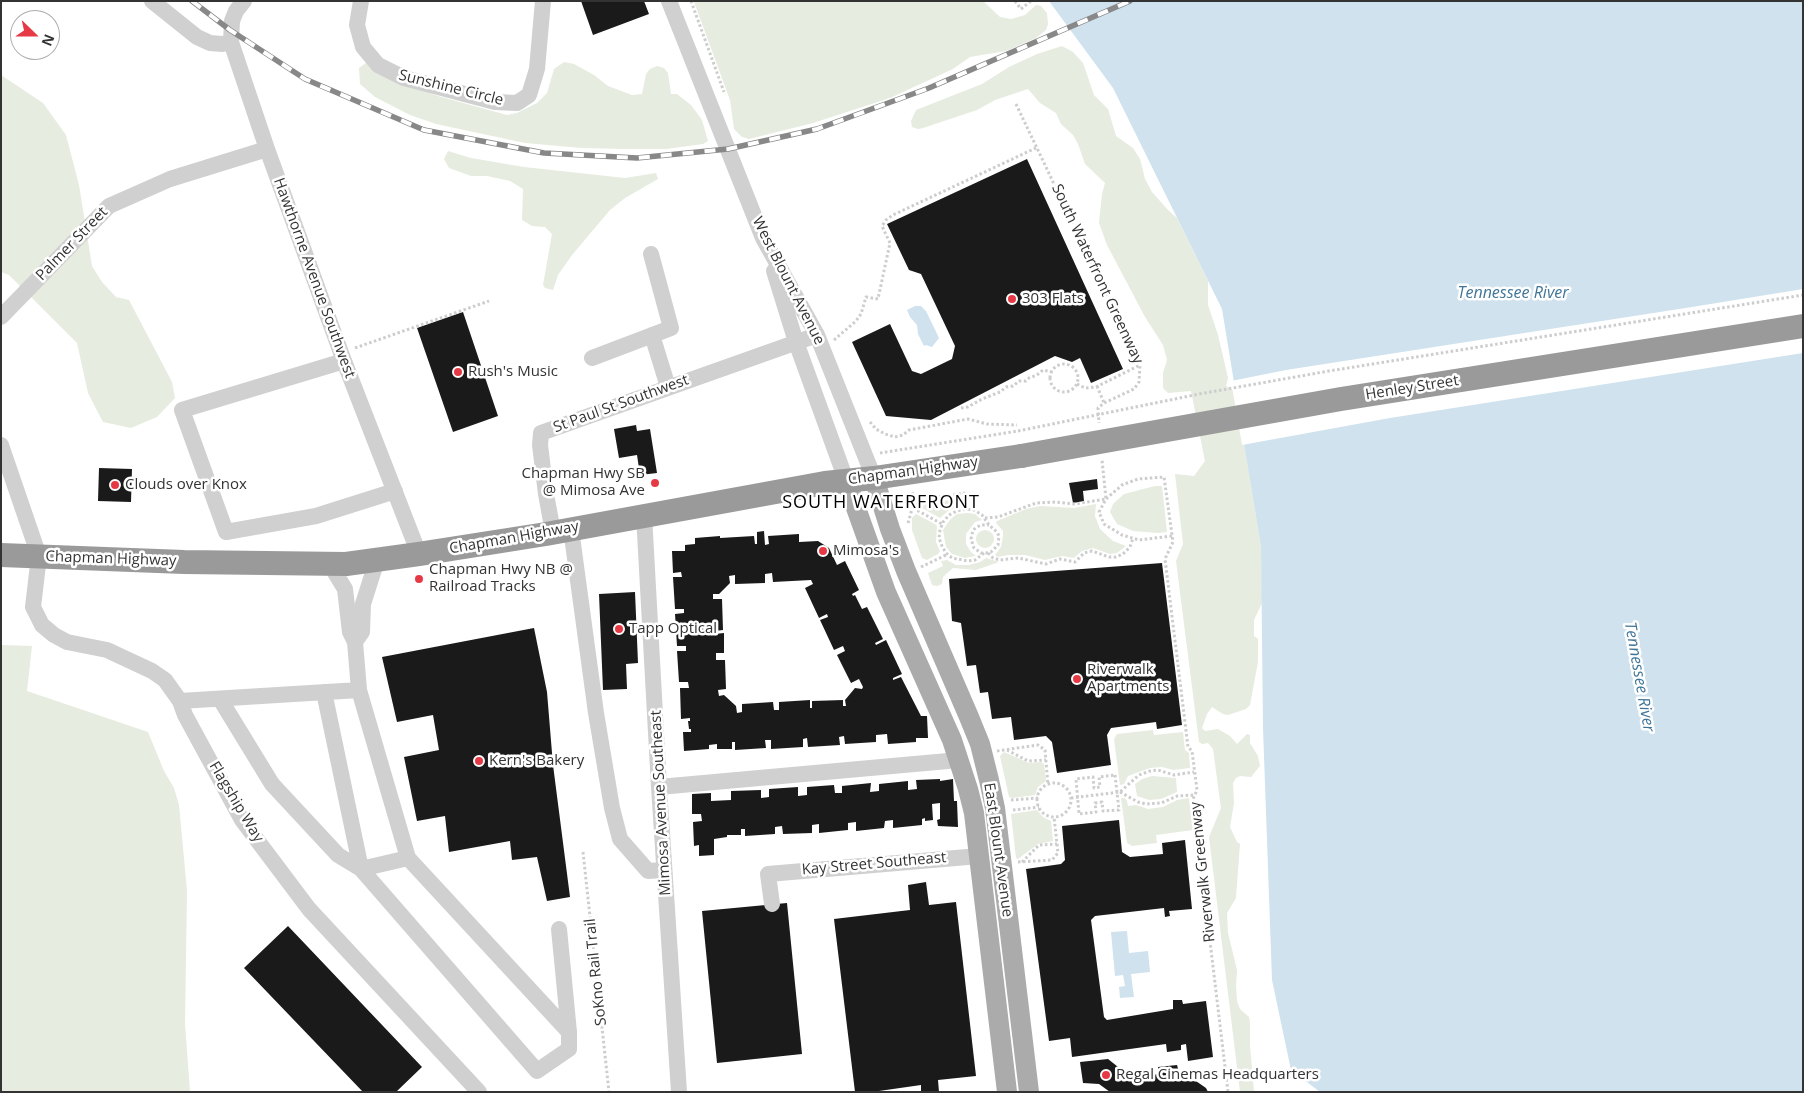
<!DOCTYPE html>
<style>
body{margin:0}
#map{position:relative;width:1804px;height:1093px;overflow:hidden;background:#fff;font-family:"Open Sans",sans-serif}
canvas{display:block}
.frame{position:absolute;inset:0;border:2px solid #333;pointer-events:none}
.north{position:absolute;left:10px;top:10px;width:50px;height:50px;box-sizing:border-box;background:#fff;border:1px solid #adadad;border-radius:50%;rotate:112deg;font-size:14px;font-weight:700;line-height:20px;text-align:center;color:#333}
.north::after{content:'';display:block;margin:auto;width:18px;height:22px;background:#e63946;clip-path:polygon(50% 0,100% 100%,50% 72%,0 100%)}
</style>
<div id="map">
<canvas width="1804" height="1093"></canvas>
<div class="frame"></div>
<div class="north">N</div>
</div>
<script>
const context = document.querySelector('canvas').getContext('2d');
context.lineJoin = 'round';
function fill(path, color) { context.fillStyle = color; context.fill(path, 'evenodd'); }
const poly = rows => new Path2D(rows.map(r => 'M' + r).join(''));
function strokePath(path, color, width, dash) { context.strokeStyle = color; context.lineWidth = width; context.lineCap = dash ? 'butt' : 'round'; context.setLineDash(dash || []); context.stroke(path); }
function label(font, color, halo, rows, align = 'center') {
  context.font = font + ' "Open Sans",sans-serif'; context.lineWidth = 5; context.setLineDash([]); context.textBaseline = 'middle'; context.strokeStyle = halo; context.fillStyle = color; for (const [text, x, y, turn = 0] of rows) {
    context.save(); context.translate(x, y); context.rotate((+turn || 0) * Math.PI / 180); context.textAlign = isNaN(turn) ? turn : align; if (halo) context.strokeText(text, 0, 0); context.fillText(text, 0, 0); context.restore();
  }
}
const green = poly([
 [697,1,983,1,1000,17,1011,19,1025,15,1036,5,1041,6,1047,13,1048,24,1046,30,1036,38,1006,51,970,57,953,69,890,98,813,123,749,139,742,137,734,129,730,100,694,2],
 [1062,46,1073,52,1083,63,1094,95,1108,109,1116,136,1133,148,1140,159,1145,179,1152,192,1168,210,1177,218,1208,281,1208,305,1218,335,1228,378,1226,386,1236,392,1261,547,1262,603,1254,620,1254,636,1258,639,1258,662,1250,705,1246,709,1228,715,1223,714,1212,707,1207,714,1202,728,1205,731,1218,729,1230,736,1237,744,1247,734,1250,735,1250,743,1258,756,1260,766,1251,777,1240,776,1236,778,1233,783,1234,803,1230,827,1237,842,1240,844,1236,898,1227,913,1228,933,1237,970,1236,986,1237,1001,1240,1009,1249,1017,1250,1023,1250,1046,1254,1092,1240,1092,1209,837,1221,808,1213,749,1208,743,1202,744,1199,742,1176,561,1183,544,1175,474,1194,476,1205,461,1191,391,1168,393,1163,388,1163,373,1167,360,1163,345,1145,317,1107,245,1099,223,1102,194,1105,183,1085,164,1078,144,1073,135,1061,124,1056,113,1040,103,1028,89,995,100,977,110,923,128,918,129,912,127,911,121,916,110,982,84,1009,67,1037,54],
 [564,62,574,64,594,75,608,86,632,95,642,94,646,74,650,69,657,66,664,68,668,73,671,94,677,94,691,105,702,120,708,141,703,144,666,149,626,149,581,148,525,143,436,124,410,115,375,97,360,84,359,68,366,63,401,83,438,96,507,115,517,113,537,103,547,93,554,69],
 [1,75,43,103,66,135,79,185,92,266,102,282,116,297,129,300,172,382,175,398,157,417,131,428,103,422,88,393,77,343,9,275,1,272],
 [448,151,471,158,524,167,625,178,656,173,658,179,625,198,610,210,572,255,558,275,553,290,545,288,543,285,552,234,545,227,532,226,522,220,523,189,510,181,487,176,471,176,449,168,444,159],
 [1155,486,1162,486,1167,532,1158,533,1133,531,1117,524,1110,512,1113,504,1124,494],
 [957,499,960,500,960,505,948,511,940,518,922,508,925,504],
 [1096,504,1095,516,1100,529,1113,541,1126,546,1117,553,1110,554,1093,548,1082,551,1074,558,1062,556,1045,560,1025,555,1008,555,998,557,995,555,1001,547,1003,536,1003,531,996,523,997,521,1026,509,1040,506,1074,508],
 [968,513,975,514,982,520,975,522,966,534,966,544,971,552,976,556,965,558,952,554,946,547,943,530,949,521,953,517,957,514],
 [916,514,935,524,937,526,936,542,940,551,938,554,927,560,922,558,912,530,912,518],
 '976 539a9 9 0 1 1 18 0a9 9 0 1 1-18 0Z',
 [986,558,999,562,976,570,953,568,943,577,942,584,937,586,932,585,928,573,943,566,941,561,947,560,956,565,969,565,980,562],
 [1,645,32,646,27,691,148,732,164,771,174,788,179,805,187,891,185,1024,190,1092,1,1092],
 [1153,730,1154,735,1183,732,1185,750,1189,753,1190,768,1173,770,1162,767,1150,768,1128,776,1124,784,1120,785,1114,739,1117,734],
 [1004,752,1029,763,1041,762,1044,764,1046,781,1038,787,1035,795,1012,798,1009,797,1000,756],
 [1152,776,1176,778,1177,792,1161,799,1149,800,1137,796,1135,784,1142,779],
 [1121,798,1125,798,1127,801,1128,806,1136,805,1148,809,1163,807,1177,800,1189,798,1193,830,1156,835,1157,843,1132,846,1127,843],
 [1037,810,1043,817,1051,821,1053,841,1038,844,1018,859,1016,858,1011,814]
]);
const water = poly([
 [1049,1,1803,1,1803,1092,1320,1092,1291,1070,1272,980,1263,728,1261,547,1222,309,1113,88],
 [915,306,921,306,926,311,939,338,932,347,926,345,924,346,918,334,917,325,910,317,907,310],
 [1127,931,1129,953,1148,951,1150,972,1131,974,1134,997,1120,998,1119,987,1125,986,1123,975,1115,976,1111,932]
]);
const pier = poly([
 [1803,289,1803,353,1390,418,1242,445,1231,381,1286,370,1692,307]
]);
const building = poly([
 [581,1,644,1,649,14,593,35],
 [1027,159,1123,369,1091,383,1080,358,1072,362,1055,356,931,420,886,416,852,342,890,324,912,371,921,374,952,359,955,346,921,274,909,270,887,224],
 [463,312,498,416,453,432,417,328],
 [636,425,637,431,650,429,657,473,640,475,637,455,619,458,614,429],
 [99,468,132,469,131,502,98,501],
 [1097,479,1098,489,1083,491,1084,501,1073,503,1069,483],
 [764,531,765,545,769,544,768,536,799,534,799,542,818,541,829,548,837,565,845,561,859,590,852,594,853,596,855,595,862,609,867,607,883,639,875,643,876,645,886,640,902,674,893,678,893,680,901,677,921,716,927,716,928,738,916,738,916,742,888,744,887,734,876,735,876,742,845,744,844,736,839,737,840,745,808,747,807,738,803,739,803,747,771,749,771,740,765,740,766,748,735,750,735,742,732,742,732,749,717,749,717,744,709,745,709,749,684,751,683,732,691,732,691,729,689,729,688,721,690,721,690,718,681,719,680,688,689,688,688,682,679,682,677,651,686,651,686,646,677,646,675,614,684,613,684,609,675,609,673,577,682,577,681,572,673,573,672,551,685,551,685,545,695,544,695,538,720,536,720,538,754,536,755,544,757,544,757,532],
 [772,573,773,582,811,580,813,584,805,588,819,618,827,614,828,617,820,620,834,650,843,646,845,651,837,655,851,683,859,679,863,687,862,689,855,688,845,700,846,706,843,706,843,700,812,701,812,708,810,708,810,700,779,702,779,710,774,710,773,702,742,704,742,712,737,713,736,706,724,695,719,696,718,690,726,689,725,660,716,660,716,653,724,653,724,633,715,634,715,631,723,630,722,599,713,599,713,594,719,594,730,583,729,576,735,575,735,584,765,583,765,574],
 [1162,563,1182,725,1157,729,1156,722,1111,728,1107,735,1111,765,1057,773,1052,742,1046,736,1014,740,1011,717,992,719,988,692,980,693,976,665,967,666,961,623,952,621,949,579],
 [635,592,638,663,626,664,627,689,603,690,599,594],
 [534,628,547,692,553,765,570,897,547,901,537,857,512,860,510,841,449,852,445,816,417,821,404,757,439,750,433,715,397,722,382,657],
 [940,779,940,781,953,779,954,801,957,801,958,827,938,826,937,820,940,819,940,803,932,804,933,820,925,821,925,818,922,819,922,825,893,828,893,820,885,821,884,828,856,831,856,822,848,823,848,830,819,833,819,824,812,825,812,833,783,834,782,826,775,827,775,834,745,836,745,829,741,829,741,835,727,835,727,837,714,839,714,855,699,856,699,845,694,846,693,822,702,821,701,814,692,814,692,794,711,793,711,801,731,800,731,791,761,790,761,798,769,797,769,789,798,787,798,796,807,795,807,787,834,785,835,793,842,793,842,786,871,783,870,792,879,791,879,784,908,781,908,790,917,789,916,780],
 [1119,820,1122,852,1130,857,1163,854,1162,843,1185,840,1192,909,1169,911,1170,916,1165,917,1164,908,1095,916,1091,920,1104,1017,1107,1020,1173,1009,1173,1000,1182,1000,1183,1004,1206,1001,1213,1057,1188,1061,1186,1044,1181,1045,1181,1050,1167,1052,1166,1044,1072,1057,1070,1038,1049,1041,1026,869,1061,864,1065,860,1062,826],
 [926,882,929,905,956,902,976,1076,938,1080,939,1092,921,1092,921,1085,872,1092,855,1092,834,919,910,910,908,885],
 [787,903,802,1054,717,1063,702,911],
 [288,926,422,1067,396,1092,363,1092,244,968],
 [1108,1059,1132,1078,1159,1074,1158,1067,1177,1065,1180,1076,1193,1079,1206,1088,1208,1092,1110,1092,1099,1084,1083,1083,1080,1062]
]);
const path = poly([
 [691,1,724,92],
 [1015,1,1021,9,1031,1],
 [1016,104,1140,365,1139,382,1134,389,1104,403,1098,408,1099,423],
 [834,340,856,321,861,314,866,297,878,299,890,243,882,226,886,220,893,215,1038,147],
 [355,348,489,301],
 '1050 378a14 14 0 1 1 28 0a14 14 0 1 1-28 0Z',
 [1077,384,1085,388,1096,387,1140,365],
 [1097,386,1104,403],
 [961,408,968,407,982,399,1000,392,1006,387,1013,386,1019,381,1026,381,1029,378,1037,375,1043,370,1052,372],
 [870,422,876,429,885,434,895,437,903,435,909,430,968,419,987,424,1017,425],
 [880,453,1018,431],
 [897,497,915,493],
 [913,508,942,524],
 [985,518,998,517,1036,503,1056,502,1075,504,1106,499,1102,460],
 [908,523,912,509,918,502,926,499,964,493,965,509],
 [1172,536,1139,540,1122,535,1104,524,1099,512,1106,499,1122,485,1138,479,1164,477,1173,542,1165,559,1188,747,1192,751,1197,790,1193,799,1228,1092],
 [984,553,975,560,968,561,952,558,946,553,942,546,939,538,940,530,943,522,949,515,957,511,965,509,974,510,982,515,989,525,997,532,999,536,998,545,991,552,986,553,981,553,974,548,971,539,973,530,977,527,981,525,989,525],
 [988,553,993,558,1000,560,1018,558,1046,564,1060,559,1075,562,1084,553,1092,551,1109,557,1116,557,1123,554,1130,547,1133,538],
 [921,567,948,554],
 [1007,750,1028,761,1046,760],
 [997,751,1038,745,1045,750,1048,785],
 [1115,775,1119,810,1103,811,1102,802,1095,803,1096,812,1079,814,1076,779,1093,777,1094,788,1100,787,1099,777,1115,775],
 '1037 800a17 17 0 1 1 34 0a17 17 0 1 1-34 0Z',
 [1120,792,1138,802,1146,804,1161,803,1177,796,1194,795],
 [1071,798,1120,792,1139,775,1150,771,1158,770,1174,775,1194,772],
 [1011,800,1038,798],
 [1013,810,1039,807],
 [583,852,609,1092],
 [1018,862,1052,860,1058,853,1054,817],
 [1022,862,1039,845,1057,844]
]);
const minor = poly([
 [152,1,197,37,210,43,222,44,231,42],
 [244,1,236,11,232,21,231,42,267,149,344,361,419,554],
 [361,1,357,25,363,47,378,65,404,78,495,102,517,103,529,95,537,69,543,1],
 [669,1,763,238,817,335,874,478],
 [774,271,796,342,846,480],
 [1,317,109,206,170,179,267,149],
 [652,335,668,387],
 [592,358,671,328,651,254],
 [344,361,182,410,226,532,316,516,395,491],
 [1,445,39,556,33,607,42,625,54,635,67,642,107,650,152,671,165,680,180,701,185,715,242,820,309,909,479,1092],
 [644,515,659,787,679,1092],
 [571,529,596,713,612,808,620,839,648,871,664,870],
 [553,532,546,494,540,445,541,433,817,335],
 [355,642,362,632,363,604,377,560],
 [324,692,361,869,537,1071,569,1049,569,1032,408,858],
 [220,699,272,784,338,855,361,869,408,858,359,690],
 [180,701,359,690,355,642,350,632,345,589,329,563],
 [659,787,948,761,957,755],
 [772,904,768,874,979,856],
 [559,929,569,1032]
]);
const major = poly([
 [874,478,890,529,906,571,969,717,980,744,989,780,995,808,1029,1092],
 [846,480,886,592,952,740,968,789,974,813,979,856,1007,1092]
]);
const highway = poly([
 [1,555,184,562,346,564,419,554,546,534,825,483,874,478,1021,456]
]);
const rail = poly([
 [192,1,230,30,305,79,424,130,544,153,637,158,728,149,817,129,929,88,1130,1]
]);
const pathBridge = poly([
 [1018,431,1199,394,1329,371,1803,295]
]);
const highwayBridge = poly([
 [1021,456,1341,399,1803,326]
]);
const markers = [
 [1012,299,5,"#e63946"],
 [458,372,5,"#e63946"],
 [655,483,5,"#e63946"],
 [115,485,5,"#e63946"],
 [823,551,5,"#e63946"],
 [419,579,5,"#e63946"],
 [619,629,5,"#e63946"],
 [1077,679,5,"#e63946"],
 [479,761,5,"#e63946"],
 [1106,1075,5,"#e63946"]
];
const streetNames = [
 ["Sunshine Circle",451,88,14],
 ["Palmer Street",72,244,-46],
 ["South Waterfront Greenway",1097,274,65],
 ["Hawthorne Avenue Southwest",314,278,70],
 ["West Blount Avenue",788,281,63],
 ["Henley Street",1412,388,-9],
 ["St Paul St Southwest",621,404,-20],
 ["Chapman Highway",913,471,-8],
 ["Chapman Highway",514,538,-10],
 ["Chapman Highway",111,559,2],
 ["Flagship Way",236,802,59],
 ["Mimosa Avenue Southeast",661,803,-93],
 ["East Blount Avenue",998,850,82],
 ["Kay Street Southeast",874,864,-5],
 ["Riverwalk Greenway",1203,872,-96],
 ["SoKno Rail Trail",596,972,-96]
];
const poiNames = [
 ["303 Flats",1022,299],
 ["Rush's Music",468,372],
 ["Chapman Hwy SB",645,474,"right"],
 ["@ Mimosa Ave",645,491,"right"],
 ["Clouds over Knox",125,485],
 ["Mimosa's",833,551],
 ["Chapman Hwy NB @",429,570],
 ["Railroad Tracks",429,587],
 ["Tapp Optical",629,629],
 ["Riverwalk",1087,670],
 ["Apartments",1087,687],
 ["Kern's Bakery",489,761],
 ["Regal Cinemas Headquarters",1116,1075]
];
const waterNames = [
 ["Tennessee River",1513,293],
 ["Tennessee River",1639,677,80]
];
const quarterNames = [
 ["SOUTH WATERFRONT",881,503]
];
fill(green, '#e6ecdf');
fill(water, '#cfe2ee');
fill(pier, '#fff');
fill(building, '#1a1a1a');
strokePath(path, '#cdcdcd', 3, [2.5, 2.5]);
strokePath(minor, '#d0d0d0', 16);
strokePath(major, '#ababab', 20);
strokePath(highway, '#9a9a9a', 24);
strokePath(rail, '#888', 5.5);
strokePath(rail, '#fff', 4, [11]);
strokePath(pathBridge, '#cdcdcd', 3, [2.5, 2.5]);
strokePath(highwayBridge, '#9a9a9a', 24);
for (const [x, y, r, color] of markers) { const dot = new Path2D(); dot.arc(x, y, r, 0, 2 * Math.PI); context.fillStyle = color; context.fill(dot); strokePath(dot, '#fff', 2); }
label('15px', '#333', '#fff', streetNames);
label('15px', '#333', '#fff', poiNames, 'left');
label('italic 16px', '#3f7597', '#fff', waterNames);
context.letterSpacing = '1px';
label('18px', '#000', '#fff', quarterNames);
context.letterSpacing = '0px';
</script>
